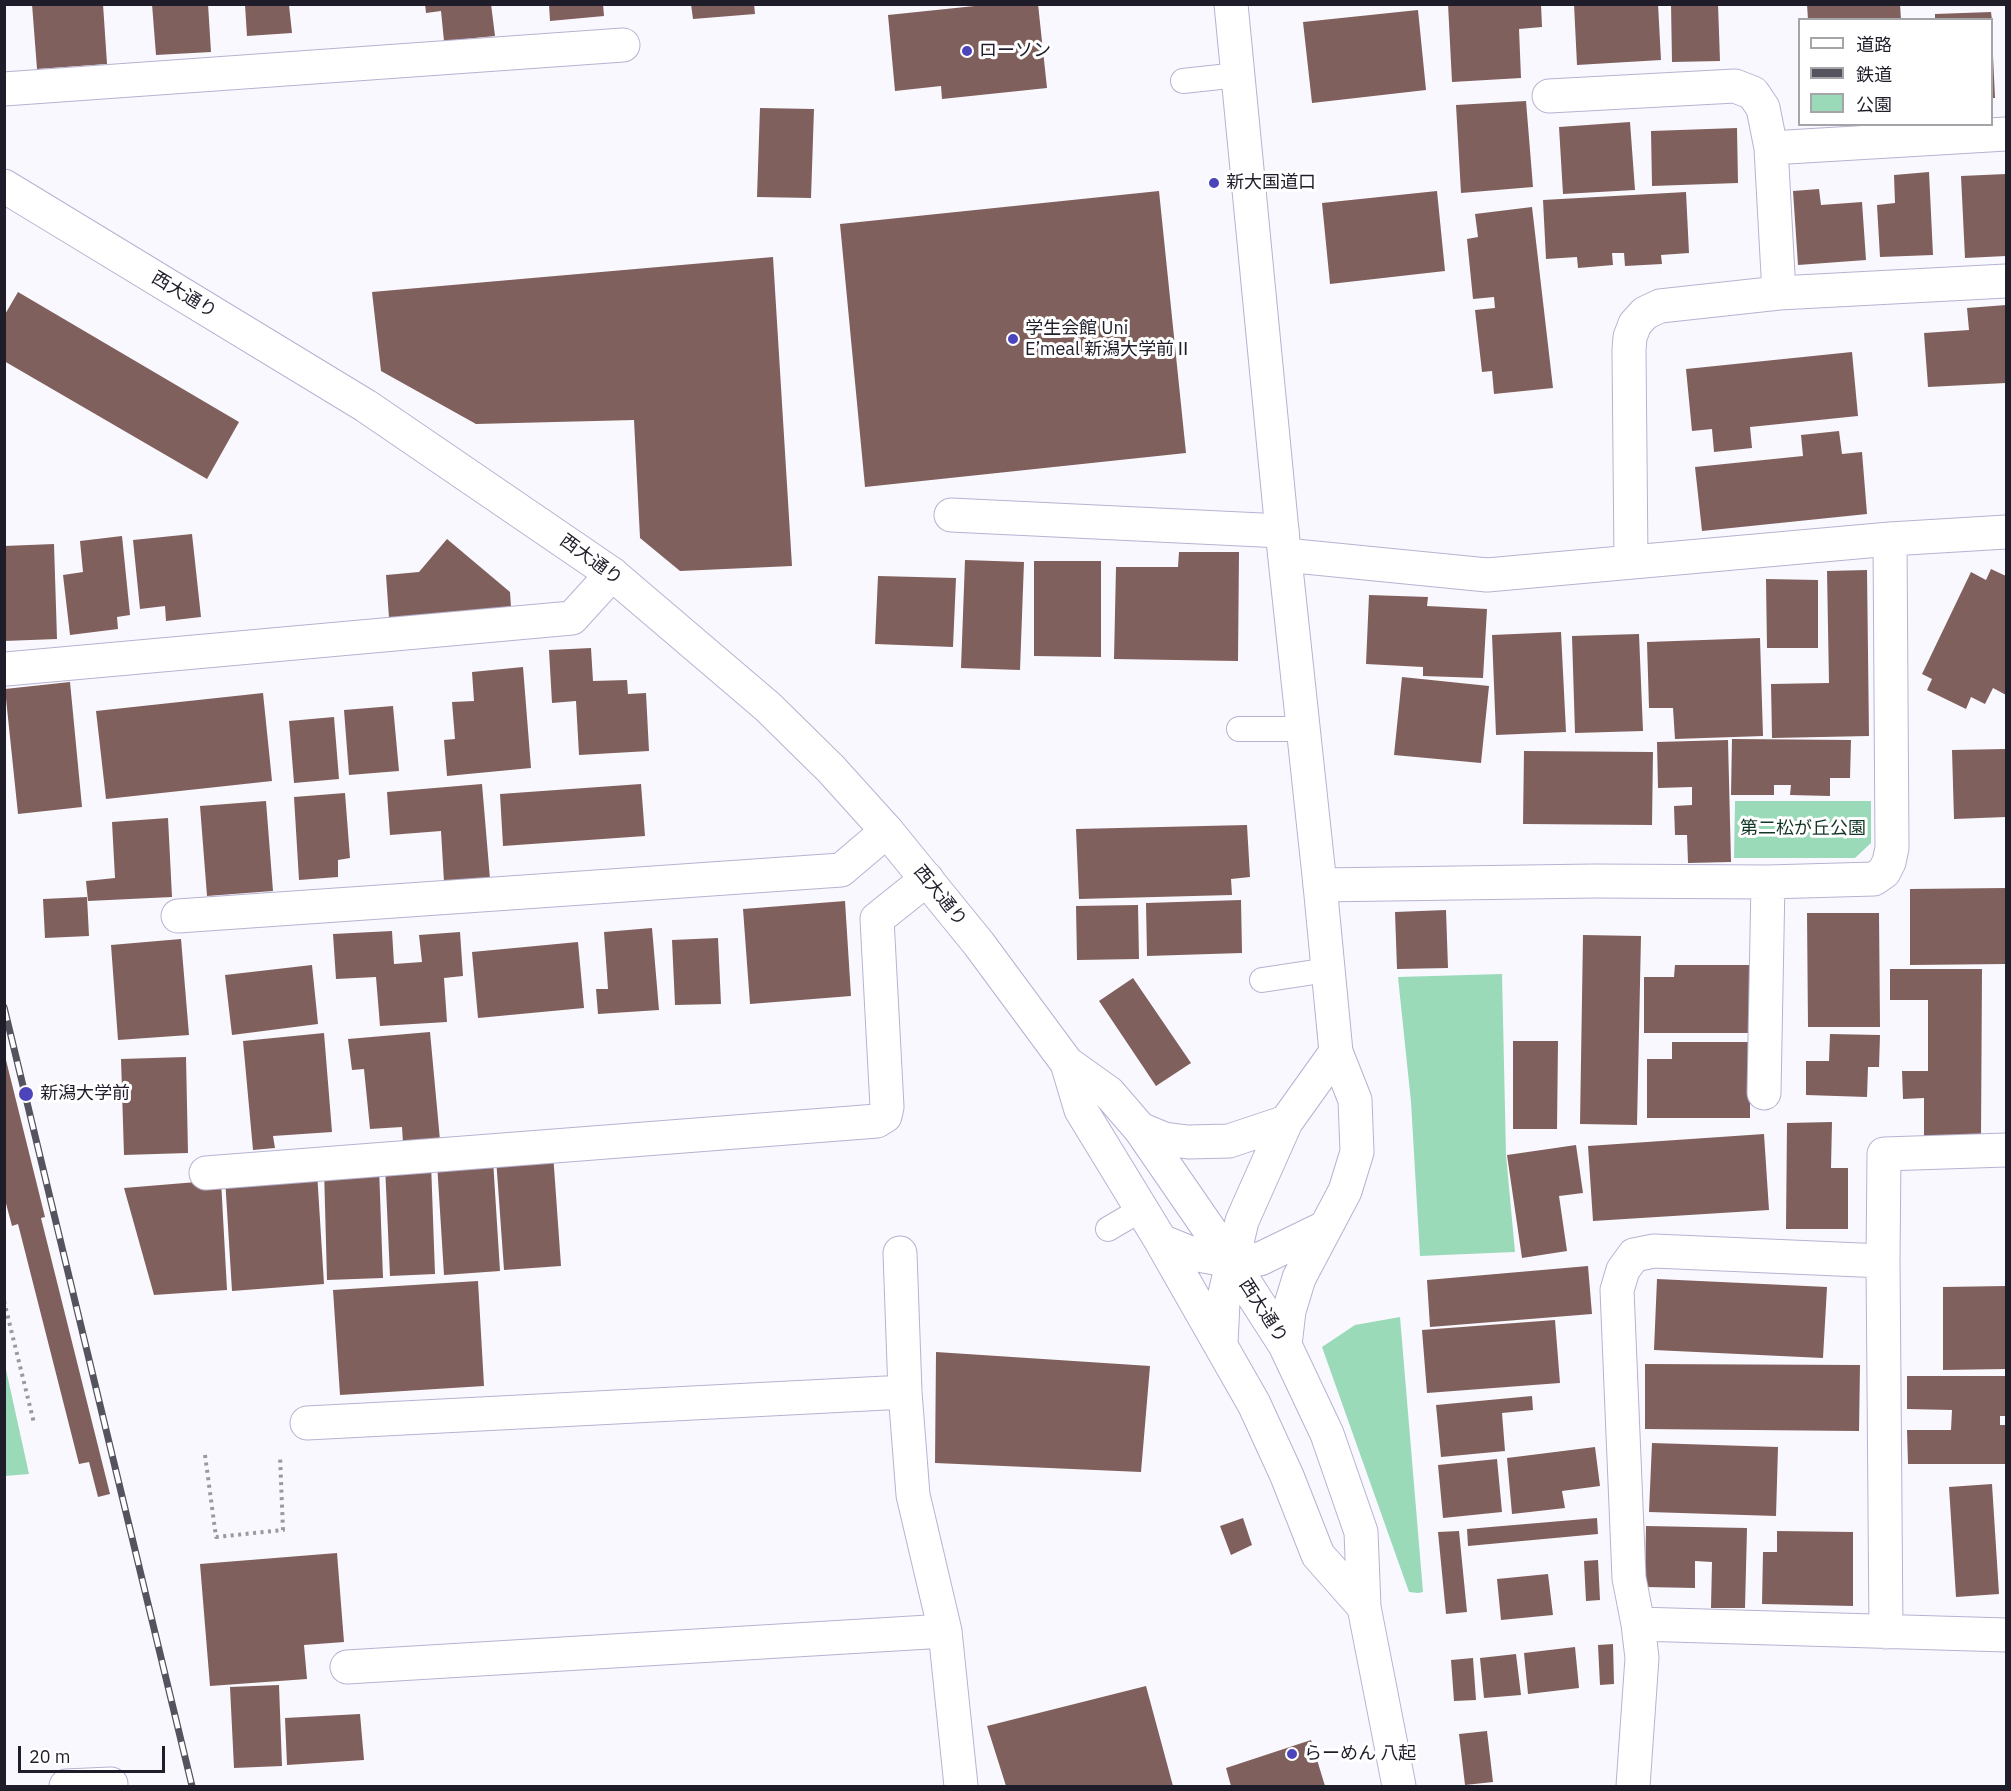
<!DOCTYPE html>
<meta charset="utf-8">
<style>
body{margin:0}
#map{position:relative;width:2011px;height:1791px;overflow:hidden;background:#f9f8ff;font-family:"IBM Plex Sans","Noto Sans JP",sans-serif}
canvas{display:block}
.frame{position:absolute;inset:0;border:6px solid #1f1d29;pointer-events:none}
.legend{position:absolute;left:1798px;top:18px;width:195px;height:108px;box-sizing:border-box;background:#fff;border:2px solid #a5a5a9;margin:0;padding:8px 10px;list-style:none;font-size:18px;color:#1f1d29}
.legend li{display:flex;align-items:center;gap:12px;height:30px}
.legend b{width:30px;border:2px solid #a5a5a9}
.scale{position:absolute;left:18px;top:1746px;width:147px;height:27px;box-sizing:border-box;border:3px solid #1f1d29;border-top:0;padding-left:8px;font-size:18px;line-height:21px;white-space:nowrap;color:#1f1d29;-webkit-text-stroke:4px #fff;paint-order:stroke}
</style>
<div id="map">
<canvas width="2011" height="1791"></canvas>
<div class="frame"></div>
<ul class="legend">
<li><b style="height:8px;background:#fff"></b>道路</li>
<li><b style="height:8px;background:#55535e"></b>鉄道</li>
<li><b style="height:16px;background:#9adab9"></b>公園</li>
</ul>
<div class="scale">20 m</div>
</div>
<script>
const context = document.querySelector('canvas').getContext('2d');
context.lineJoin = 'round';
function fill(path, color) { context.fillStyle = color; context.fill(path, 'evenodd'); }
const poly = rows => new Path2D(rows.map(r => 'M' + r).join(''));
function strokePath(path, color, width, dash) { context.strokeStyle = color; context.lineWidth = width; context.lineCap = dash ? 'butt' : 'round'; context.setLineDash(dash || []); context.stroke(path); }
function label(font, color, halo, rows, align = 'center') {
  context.font = font + ' "IBM Plex Sans","Noto Sans JP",sans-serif'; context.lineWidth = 6; context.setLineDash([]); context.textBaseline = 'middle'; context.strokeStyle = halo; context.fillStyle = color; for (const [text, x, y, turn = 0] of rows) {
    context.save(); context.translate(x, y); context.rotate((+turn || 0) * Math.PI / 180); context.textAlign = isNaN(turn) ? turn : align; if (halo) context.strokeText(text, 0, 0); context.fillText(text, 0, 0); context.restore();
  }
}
const green = poly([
 [1735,801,1871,801,1871,843,1855,858,1734,858],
 [1502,974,1506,1155,1515,1252,1420,1256,1411,1102,1398,977],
 [1400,1317,1423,1592,1418,1593,1409,1592,1322,1347,1355,1325],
 [5,1365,29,1474,5,1476]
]);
const building = poly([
 [32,4,103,4,107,64,37,69],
 [152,4,208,4,211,52,156,55],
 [425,4,491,4,495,36,444,41,441,11,426,13],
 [549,4,603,4,604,16,550,21],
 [691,4,754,4,755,14,693,19],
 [994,4,1038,4,1047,88,942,99,941,86,895,91,888,15],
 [1448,4,1541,4,1542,27,1519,29,1521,78,1452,82],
 [1574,4,1658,4,1661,60,1577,65],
 [1671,4,1718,4,1720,61,1672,62],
 [1807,4,1900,4,1901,20,1808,20],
 [245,5,289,5,292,33,247,36],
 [1418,10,1426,90,1312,103,1303,22],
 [1991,12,1992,20,1935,20,1935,14],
 [1992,56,1993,56,1995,98,1992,98],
 [1526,101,1533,187,1461,193,1456,105],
 [760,108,814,109,811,198,757,197],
 [1630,122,1635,190,1563,194,1559,127],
 [1737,128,1738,183,1652,186,1651,131],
 [1929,172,1933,255,1880,257,1877,205,1895,203,1894,175],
 [2006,174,2006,256,1965,258,1961,176],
 [1819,189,1821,205,1862,202,1866,260,1798,265,1793,191],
 [1159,191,1186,453,865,487,840,224],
 [1437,191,1445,271,1330,284,1322,203],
 [1686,192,1689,253,1661,255,1662,264,1625,266,1624,253,1612,253,1613,265,1578,268,1577,257,1546,259,1543,200],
 [1532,207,1553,388,1494,394,1492,371,1482,372,1475,310,1495,308,1494,297,1473,299,1467,239,1478,237,1475,214],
 [773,257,792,566,680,571,640,538,634,420,476,424,381,371,372,292],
 [18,292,239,422,207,479,4,361,4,316],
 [2006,305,2006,383,1928,387,1924,333,1969,330,1967,308],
 [1852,352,1858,416,1750,427,1752,448,1714,452,1712,429,1692,431,1686,369],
 [1839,431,1842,454,1862,452,1867,514,1702,531,1695,467,1803,456,1801,435],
 [192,534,201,617,166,621,165,606,140,609,133,540],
 [122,536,130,615,117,617,118,629,70,635,63,575,83,572,80,541],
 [447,539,510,592,511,607,389,618,386,575,419,572],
 [54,544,57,639,4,641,4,546],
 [1179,552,1239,552,1238,661,1114,659,1116,567,1178,567],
 [965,560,1024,562,1020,670,961,668],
 [1034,561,1101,561,1101,657,1034,656],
 [1991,569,2006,576,2006,695,1993,688,1985,704,1971,697,1966,709,1927,690,1932,679,1922,674,1971,572,1986,580],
 [1867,570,1869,736,1772,738,1771,684,1829,683,1827,571],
 [878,576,956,578,953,647,875,644],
 [1766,579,1818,580,1818,648,1767,648],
 [1369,595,1428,597,1427,606,1487,609,1483,678,1423,676,1423,667,1366,664],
 [1561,632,1566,732,1496,735,1492,635],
 [1639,634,1643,731,1575,733,1572,636],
 [1760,638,1763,736,1675,739,1673,708,1649,708,1647,642],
 [591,648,593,681,627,680,628,694,646,693,649,751,579,755,576,701,552,703,549,650],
 [523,667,531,768,447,776,444,740,455,739,452,702,474,701,472,672],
 [1402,677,1489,686,1481,763,1394,755],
 [70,682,82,807,18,814,5,689],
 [263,693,272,781,106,799,96,711],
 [393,706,399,771,349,775,344,710],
 [334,717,339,779,294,783,289,721],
 [1732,739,1851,740,1850,778,1830,778,1830,796,1790,795,1791,785,1774,785,1774,795,1731,795],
 [1728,740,1731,862,1688,863,1687,835,1675,835,1674,806,1692,805,1692,787,1658,788,1657,742],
 [2006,749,2006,817,1954,819,1952,750],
 [1524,751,1653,752,1652,825,1523,824],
 [482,784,490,879,444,882,441,831,390,835,387,792],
 [641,784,645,836,503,846,500,794],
 [345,793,350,858,338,860,338,877,299,880,294,797],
 [266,801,273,891,207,896,200,806],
 [168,818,172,897,88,901,86,881,115,878,112,822],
 [1247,825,1250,877,1231,879,1232,895,1079,899,1076,829],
 [2006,888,2006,964,1910,965,1910,889],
 [87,897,89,936,45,938,43,899],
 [1241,900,1242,953,1147,956,1146,903],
 [845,901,851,996,750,1004,743,909],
 [1138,905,1139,959,1077,960,1076,906],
 [1446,910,1448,968,1397,969,1395,912],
 [1807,913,1879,913,1880,1027,1808,1027],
 [652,928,659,1010,598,1014,596,989,608,989,604,932],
 [392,931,394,964,422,962,419,935,460,932,463,976,444,978,447,1022,380,1026,376,977,336,979,333,934],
 [1583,935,1641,936,1637,1125,1580,1124],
 [718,938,721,1004,675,1005,672,940],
 [181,939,189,1035,118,1040,111,945],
 [578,942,584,1008,478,1018,472,952],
 [312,965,318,1024,232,1035,225,975],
 [1675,965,1751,965,1751,1033,1644,1033,1644,977,1674,977],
 [1890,969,1982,969,1981,1138,1924,1138,1924,1098,1903,1099,1902,1071,1928,1071,1928,1000,1890,1000],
 [1133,978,1191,1063,1156,1086,1099,1001],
 [430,1032,440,1140,403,1143,402,1127,370,1129,364,1069,352,1070,348,1039],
 [324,1033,332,1132,273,1136,275,1148,253,1150,243,1041],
 [1830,1034,1880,1035,1879,1067,1868,1067,1867,1097,1806,1095,1806,1061,1829,1061],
 [1513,1041,1558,1041,1557,1129,1513,1129],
 [1672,1042,1750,1042,1750,1118,1647,1118,1647,1059,1672,1059],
 [4,1052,45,1217,41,1218,110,1494,98,1497,89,1462,79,1464,18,1224,12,1226,4,1196],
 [186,1057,188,1153,124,1155,121,1059],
 [1832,1122,1831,1168,1848,1168,1848,1229,1786,1229,1787,1123],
 [1764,1134,1769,1210,1593,1221,1588,1146],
 [1576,1145,1583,1193,1559,1196,1567,1251,1522,1258,1507,1155],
 [553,1153,561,1266,504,1270,496,1158],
 [493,1160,500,1271,444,1275,437,1163],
 [431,1163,435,1274,390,1276,385,1165],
 [379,1167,383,1278,327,1280,324,1169],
 [317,1172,324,1284,232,1291,225,1178],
 [221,1180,227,1290,154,1295,124,1188],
 [1588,1266,1592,1314,1430,1327,1427,1280],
 [1657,1279,1827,1287,1823,1358,1654,1350],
 [478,1281,484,1386,340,1395,333,1290],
 [2006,1286,2006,1369,1943,1370,1943,1287],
 [1555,1320,1560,1383,1427,1393,1422,1330],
 [936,1352,1150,1366,1141,1472,935,1463],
 [1645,1364,1860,1365,1859,1431,1645,1429],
 [1907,1376,2006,1376,2006,1416,2000,1416,2000,1425,2006,1425,2006,1464,1908,1464,1907,1430,1951,1430,1952,1410,1907,1409],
 [1532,1396,1533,1410,1502,1413,1505,1451,1441,1457,1436,1405],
 [1652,1443,1778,1447,1776,1516,1649,1512],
 [1595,1447,1600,1486,1562,1491,1565,1508,1512,1514,1507,1458],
 [1497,1459,1502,1512,1443,1518,1438,1465],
 [1992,1484,1999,1594,1956,1597,1949,1487],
 [1243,1518,1252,1545,1231,1555,1220,1526],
 [1597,1518,1598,1534,1468,1546,1467,1529],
 [1646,1526,1747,1528,1745,1608,1711,1608,1712,1562,1695,1561,1695,1588,1645,1587],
 [1459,1531,1467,1612,1446,1614,1438,1532],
 [1777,1531,1853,1532,1853,1606,1762,1604,1763,1552,1777,1552],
 [337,1553,344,1642,304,1645,307,1679,210,1686,200,1564],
 [1598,1560,1600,1600,1586,1601,1584,1561],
 [1548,1574,1553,1615,1501,1620,1497,1579],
 [1613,1644,1614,1684,1600,1685,1598,1645],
 [1575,1647,1579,1688,1528,1694,1524,1653],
 [1516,1654,1521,1695,1484,1698,1480,1658],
 [1473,1658,1476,1700,1454,1701,1451,1660],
 [279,1685,282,1766,234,1768,230,1687],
 [1146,1686,1173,1786,1006,1786,987,1726],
 [360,1714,364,1760,287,1765,285,1718],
 [1487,1731,1493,1782,1465,1785,1459,1734],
 [1311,1740,1325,1786,1231,1786,1226,1768]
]);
const path = poly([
 [4,1301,34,1423],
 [205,1455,216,1537,283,1530,280,1456]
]);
const lane = poly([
 [1183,81,1238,75],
 [1239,729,1303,729],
 [1262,980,1328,970],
 [1108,1229,1142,1209]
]);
const street = poly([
 [4,89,623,45],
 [1549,96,1735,86,1753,93,1763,108,1771,148,1779,293],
 [1771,148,2006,134],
 [951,515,1282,531],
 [1285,555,1487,575,1890,539,2006,532],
 [1631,561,1629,350,1630,337,1635,324,1645,313,1660,306,1779,293,2006,281],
 [6,669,572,618,612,574],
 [1320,885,1594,881,1768,882,1874,879,1884,872,1889,862,1892,848,1890,539],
 [178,916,841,870,887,831],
 [1764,1093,1768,882],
 [206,1173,877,1121,885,1116,887,1107,877,919,927,879],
 [900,1253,905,1392,913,1495,945,1631,961,1786],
 [307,1423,905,1392],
 [1638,1624,1629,1578,1617,1290,1623,1270,1634,1255,1654,1251,1883,1261],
 [1886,1632,1883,1261,1884,1154,2006,1150],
 [347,1667,945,1631],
 [66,1786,111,1784],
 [1633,1786,1642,1658,1638,1624,2006,1635]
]);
const secondary = poly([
 [1231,4,1282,531,1320,885,1336,1052,1355,1100,1357,1152,1345,1191,1299,1278,1289,1311,1285,1345],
 [4,186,366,406,612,574,768,707,831,769,887,831,979,944,1067,1063,1109,1093,1140,1129,1231,1261,1285,1345,1327,1434,1361,1532,1364,1607,1399,1786],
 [1067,1063,1081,1110,1161,1241,1254,1404,1287,1476,1318,1555,1364,1607],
 [1140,1129,1164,1139,1188,1142,1229,1141,1286,1122],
 [1161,1241,1193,1254,1231,1261,1260,1259,1326,1227],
 [1221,1344,1223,1302,1242,1221,1286,1122,1336,1052]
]);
const rail = poly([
 [4,1007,192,1786]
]);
const markers = [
 [967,51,6,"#4b44bb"],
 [1214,183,6,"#4b44bb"],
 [1013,339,6,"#4b44bb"],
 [26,1094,8,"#4b44bb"],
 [1292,1754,6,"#4b44bb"]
];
const poiNames = [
 ["ローソン",979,51],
 ["新大国道口",1226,183],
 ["学生会館 Uni",1025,329],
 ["E’meal 新潟大学前Ⅱ",1025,350],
 ["新潟大学前",40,1094],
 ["らーめん 八起",1304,1754]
];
const streetNames = [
 ["西大通り",184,295,31],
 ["西大通り",591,560,36],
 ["西大通り",940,896,51],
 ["西大通り",1263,1311,57]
];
const parkNames = [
 ["第二松が丘公園",1803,829]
];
fill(green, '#9adab9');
fill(building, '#80605c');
strokePath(lane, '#b7b2d1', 26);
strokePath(street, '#b7b2d1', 35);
strokePath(secondary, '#b7b2d1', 35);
strokePath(path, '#9a99a2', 4, [3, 4.5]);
strokePath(lane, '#fff', 24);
strokePath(street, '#fff', 33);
strokePath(secondary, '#fff', 33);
strokePath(rail, '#55535e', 7);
strokePath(rail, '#fff', 4.5, [14]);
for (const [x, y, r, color] of markers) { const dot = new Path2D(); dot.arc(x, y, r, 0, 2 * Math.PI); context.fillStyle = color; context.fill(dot); strokePath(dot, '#fff', 2); }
label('18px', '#1f1d29', '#fff', poiNames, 'left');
label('18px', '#1f1d29', '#fff', streetNames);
label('18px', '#133525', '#fff', parkNames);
</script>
